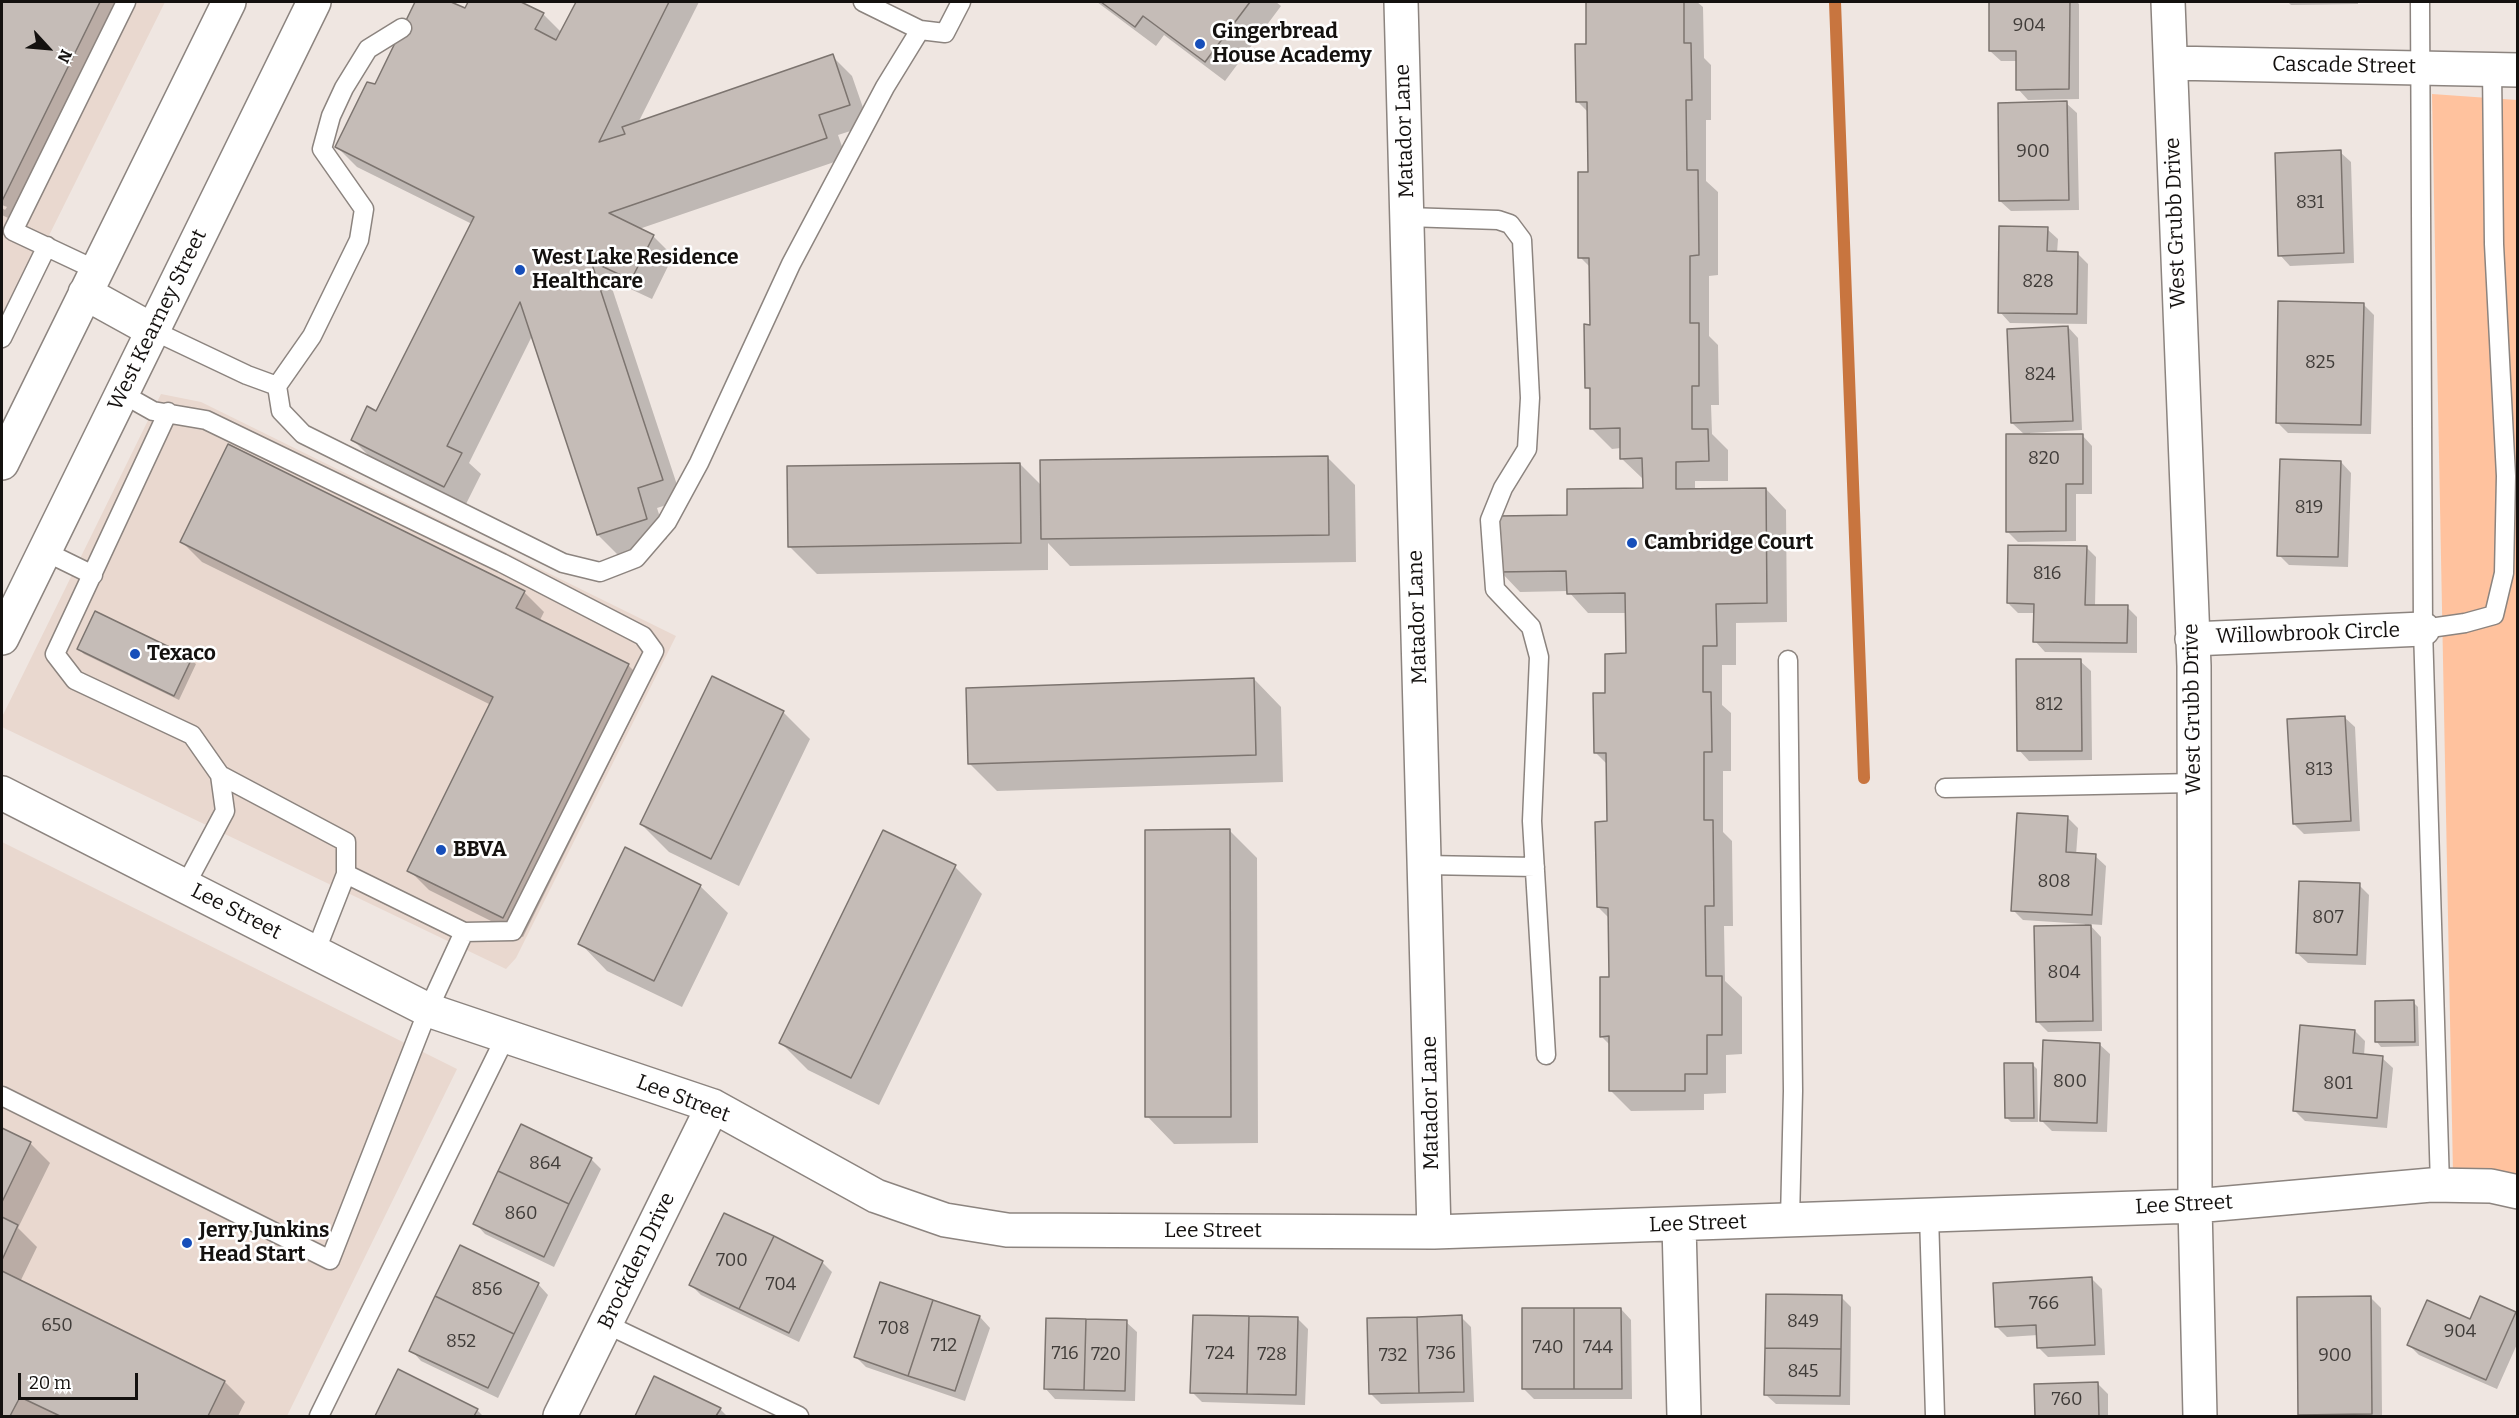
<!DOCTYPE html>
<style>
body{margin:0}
#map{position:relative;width:2519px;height:1418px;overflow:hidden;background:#efe6e1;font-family:Bitter,serif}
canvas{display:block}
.frame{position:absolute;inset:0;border:3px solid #14110f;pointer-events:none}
.north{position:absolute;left:18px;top:18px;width:60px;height:60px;-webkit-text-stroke:4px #fff;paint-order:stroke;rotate:116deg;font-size:16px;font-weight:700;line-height:24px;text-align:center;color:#14110f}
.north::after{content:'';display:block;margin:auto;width:21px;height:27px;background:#14110f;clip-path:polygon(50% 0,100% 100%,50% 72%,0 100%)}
.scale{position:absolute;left:18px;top:1373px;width:120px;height:27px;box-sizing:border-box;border:3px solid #14110f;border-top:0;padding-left:8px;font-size:18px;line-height:21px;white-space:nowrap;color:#14110f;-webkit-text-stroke:4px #fff;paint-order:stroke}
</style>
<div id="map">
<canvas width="2519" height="1418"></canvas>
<div class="frame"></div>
<div class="north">N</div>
<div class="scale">20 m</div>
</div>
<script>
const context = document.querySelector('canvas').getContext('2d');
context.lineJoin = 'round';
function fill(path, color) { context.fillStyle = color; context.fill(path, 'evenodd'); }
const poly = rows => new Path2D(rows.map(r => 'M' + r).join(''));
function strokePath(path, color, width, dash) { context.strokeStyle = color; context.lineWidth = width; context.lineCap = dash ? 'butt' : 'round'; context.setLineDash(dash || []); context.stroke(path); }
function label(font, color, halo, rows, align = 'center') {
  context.font = font + ' Bitter,serif'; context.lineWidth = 5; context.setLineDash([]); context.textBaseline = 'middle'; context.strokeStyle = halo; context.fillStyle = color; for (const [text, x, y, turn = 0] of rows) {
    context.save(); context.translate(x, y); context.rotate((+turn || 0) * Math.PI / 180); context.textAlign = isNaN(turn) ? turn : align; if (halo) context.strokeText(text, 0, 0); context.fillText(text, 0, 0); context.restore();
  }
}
const built = poly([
 [2,2,165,2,2,330],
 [161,394,201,402,676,636,516,958,506,969,2,727,2,717],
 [2,842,457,1069,287,1416,2,1416]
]);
const green = poly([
 [2432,94,2517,100,2517,1175,2453,1174]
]);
const shadow = poly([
 [2,2,130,2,20,224,2,215,2,208,5,210,7,207,2,205],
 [416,2,448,2,466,10,470,2,518,2,543,14,562,33,577,2,699,2,638,123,832,56,852,76,869,125,838,135,846,158,639,229,653,236,673,256,652,299,609,279,682,500,657,508,667,539,618,555,598,535,532,336,469,463,481,474,465,506,373,460,353,440,377,413,472,224,357,167,337,147,376,86],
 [1097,2,1276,2,1281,6,1225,81,1164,35,1156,46],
 [1588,2,1697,2,1703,7,1704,58,1711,65,1711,120,1706,120,1706,181,1718,192,1718,275,1709,276,1709,336,1718,345,1719,405,1711,405,1712,434,1728,450,1728,481,1695,481,1695,490,1766,489,1786,510,1787,622,1736,623,1736,665,1722,665,1722,705,1731,713,1731,771,1723,771,1723,832,1732,841,1733,926,1724,926,1725,981,1742,997,1742,1054,1726,1055,1726,1093,1704,1094,1704,1110,1631,1111,1611,1091,1610,1045,1601,1036,1610,979,1609,918,1598,907,1608,823,1608,765,1595,752,1607,694,1628,655,1627,613,1588,613,1568,591,1520,592,1500,571,1569,516,1644,489,1644,478,1642,478,1621,458,1621,448,1612,449,1592,429,1592,392,1586,387,1591,326,1590,267,1580,257,1589,174,1588,112,1577,101,1588,46],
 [1991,2,2077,2,2079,4,2079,99,2028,100,2018,89,2017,61,2001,61,1990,51],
 [2288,2,2358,2,2358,4,2291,5],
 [2066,103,2077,113,2079,210,2011,211,2000,201],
 [2340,152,2351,162,2354,263,2290,266,2280,255],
 [2047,229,2058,239,2057,253,2078,254,2088,264,2087,324,2010,323,2000,312],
 [2363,304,2374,315,2371,434,2288,433,2277,422],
 [2068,327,2078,338,2082,430,2030,433,2030,435,2082,435,2092,446,2092,494,2076,494,2076,541,2018,542,2008,532,2025,435,2012,423],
 [228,446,524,592,544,612,539,622,628,665,648,685,523,937,429,890,409,870,491,705,202,562,182,542],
 [1328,458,1355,485,1356,562,1070,566,1048,543,1048,570,817,574,789,546,1020,464,1042,486],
 [2341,462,2351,473,2348,567,2289,565,2279,555],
 [2086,547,2096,557,2095,606,2127,607,2137,617,2137,653,2045,652,2035,641,2035,613,2018,613,2008,603],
 [96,613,191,660,196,664,179,700,84,654,79,649],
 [2080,661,2091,671,2092,760,2029,761,2019,750],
 [1254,679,1281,707,1283,782,997,791,969,763],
 [783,712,810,739,739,886,669,852,641,824],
 [2344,717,2355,727,2360,831,2304,834,2294,824],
 [2067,817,2078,828,2076,855,2095,856,2106,866,2102,925,2089,924,2101,937,2102,1031,2048,1032,2037,1021,2085,924,2023,920,2013,910],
 [1230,831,1257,858,1258,1143,1174,1144,1147,1116],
 [955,867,982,894,879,1105,808,1070,781,1043],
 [2359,885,2369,895,2366,965,2308,963,2297,953],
 [700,886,728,913,682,1007,607,971,580,943],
 [2413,1002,2418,1007,2419,1046,2381,1047,2377,1042],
 [2355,1031,2365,1041,2364,1056,2382,1058,2393,1068,2387,1128,2305,1121,2294,1110],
 [2099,1044,2110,1054,2107,1132,2052,1131,2042,1121],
 [2032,1064,2037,1069,2038,1122,2011,1122,2006,1117],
 [2,1130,30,1143,50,1163,18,1228,37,1247,20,1282,225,1382,245,1402,238,1416,2,1416],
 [591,1159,601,1169,554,1267,485,1234,475,1223],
 [822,1262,832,1272,799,1342,701,1295,691,1285],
 [2092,1279,2102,1289,2105,1355,2048,1357,2038,1347,2038,1335,2007,1337,1997,1327],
 [538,1284,548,1295,498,1398,421,1361,411,1350],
 [1841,1297,1851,1307,1850,1405,1776,1404,1765,1394],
 [2370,1297,2381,1308,2382,1416,2302,1416,2300,1414],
 [2481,1298,2518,1315,2518,1342,2497,1389,2419,1355,2409,1345,2471,1321],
 [1621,1309,1631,1320,1632,1399,1534,1399,1524,1389],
 [980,1317,990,1328,965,1401,866,1367,856,1357],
 [1461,1317,1471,1327,1474,1402,1381,1404,1371,1394],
 [1297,1318,1308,1329,1305,1405,1202,1402,1192,1392],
 [1126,1322,1137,1332,1135,1401,1055,1399,1045,1388],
 [398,1371,477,1410,483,1416,376,1416],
 [655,1378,720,1409,727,1416,637,1416],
 [2097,1383,2108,1394,2108,1416,2037,1416,2036,1386]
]);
const stream = poly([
 [1835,2,1864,778]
]);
const building = poly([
 [2,2,100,2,2,201,2,2],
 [415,2,451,2,465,8,468,2,521,2,544,13,535,29,556,40,576,2,669,2,599,142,625,134,622,127,833,54,850,105,819,115,827,138,609,213,654,235,631,280,591,261,663,480,638,488,647,519,597,535,520,302,447,446,462,453,444,487,351,440,367,406,376,411,474,217,335,147,367,82,375,84,415,2],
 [1101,2,1250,2,1205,62,1143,16,1135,27,1101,2],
 [1586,2,1684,2,1684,43,1691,43,1692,100,1686,100,1687,170,1698,170,1699,255,1690,256,1690,323,1699,323,1699,386,1692,386,1692,429,1708,429,1709,461,1676,462,1676,489,1766,488,1767,603,1716,604,1717,646,1703,646,1703,692,1711,692,1712,752,1704,752,1704,820,1713,820,1714,906,1705,906,1706,976,1722,976,1722,1035,1707,1035,1707,1074,1685,1074,1685,1091,1609,1091,1609,1036,1600,1037,1600,977,1609,977,1608,908,1597,907,1595,822,1607,821,1606,753,1594,753,1593,693,1605,693,1605,654,1626,653,1625,593,1567,594,1566,571,1498,572,1498,516,1567,515,1567,489,1643,488,1642,458,1620,459,1620,428,1590,429,1590,388,1585,388,1584,324,1590,325,1589,258,1578,258,1578,172,1588,172,1587,102,1576,102,1575,44,1586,44,1586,2],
 [1989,2,2070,2,2069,89,2016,90,2016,51,1989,51,1989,2],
 [2067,101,2069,200,1999,201,1998,103,2067,101],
 [2341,150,2344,253,2278,256,2275,153,2341,150],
 [1999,226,2048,227,2047,251,2078,252,2077,314,1998,313,1999,226],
 [2278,301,2364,303,2361,425,2276,423,2278,301],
 [2068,326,2073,421,2011,423,2007,329,2068,326],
 [2006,434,2083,434,2083,484,2066,484,2066,531,2006,532,2006,434],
 [228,444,525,591,516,608,629,664,503,918,407,871,493,697,180,542,228,444],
 [1328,456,1329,535,1041,539,1040,460,1328,456],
 [2280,459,2341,461,2338,557,2277,556,2280,459],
 [1020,463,1021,543,788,547,787,466,1020,463],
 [2008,545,2087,546,2085,605,2128,605,2127,643,2033,642,2034,604,2007,603,2008,545],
 [95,611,192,658,174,696,77,649,95,611],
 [2016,659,2081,659,2082,751,2017,751,2016,659],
 [712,676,784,711,711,859,640,824,712,676],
 [1254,678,1256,755,968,764,966,688,1254,678],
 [2345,716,2351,821,2293,824,2287,719,2345,716],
 [2017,813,2068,816,2066,852,2096,854,2092,915,2011,911,2017,813],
 [1230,829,1231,1117,1145,1117,1145,830,1230,829],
 [883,830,956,865,851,1078,779,1043,883,830],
 [625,847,701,885,654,981,578,944,625,847],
 [2299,881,2360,883,2357,955,2296,953,2299,881],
 [2091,925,2093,1021,2036,1022,2034,926,2091,925],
 [2414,1000,2415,1042,2375,1042,2375,1001,2414,1000],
 [2300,1025,2355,1030,2353,1053,2383,1056,2377,1118,2293,1111,2300,1025],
 [2043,1040,2100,1043,2097,1123,2040,1121,2043,1040],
 [2004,1063,2033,1063,2034,1118,2005,1118,2004,1063],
 [521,1124,592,1158,569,1204,498,1171,521,1124],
 [2,1128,31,1142,2,1202,2,1128],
 [498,1171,569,1204,544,1257,473,1224,498,1171],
 [724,1213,774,1236,739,1309,689,1285,724,1213],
 [2,1217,18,1225,2,1260,2,1217],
 [774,1236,823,1261,789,1333,739,1309,774,1236],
 [460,1245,539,1283,514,1334,435,1296,460,1245],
 [2,1271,225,1381,208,1416,60,1416,20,1397,10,1416,2,1416,2,1271],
 [2092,1277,2095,1345,2037,1348,2036,1325,1995,1327,1993,1283,2092,1277],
 [880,1282,933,1300,908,1376,854,1357,880,1282],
 [1766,1294,1842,1295,1841,1349,1765,1348,1766,1294],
 [435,1296,514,1334,488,1388,409,1351,435,1296],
 [2371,1296,2372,1414,2298,1415,2297,1297,2371,1296],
 [2480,1296,2516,1312,2486,1380,2407,1345,2427,1300,2470,1319,2480,1296],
 [933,1300,980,1316,955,1391,908,1376,933,1300],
 [1522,1308,1574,1308,1574,1389,1522,1389,1522,1308],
 [1574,1308,1621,1308,1622,1389,1574,1389,1574,1308],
 [1193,1315,1249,1316,1247,1394,1190,1393,1193,1315],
 [1462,1315,1464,1392,1419,1393,1417,1317,1462,1315],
 [1249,1316,1298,1317,1296,1395,1247,1394,1249,1316],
 [1417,1317,1419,1393,1369,1394,1367,1318,1417,1317],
 [1046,1318,1086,1319,1084,1390,1044,1389,1046,1318],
 [1086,1319,1127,1320,1125,1391,1084,1390,1086,1319],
 [1765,1348,1841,1349,1840,1396,1764,1395,1765,1348],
 [398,1369,478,1409,474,1416,375,1416,398,1369],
 [654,1376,721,1408,716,1416,635,1416,654,1376],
 [2098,1382,2099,1416,2035,1416,2034,1384,2098,1382]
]);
const lane = poly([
 [863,2,920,30,945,33,961,2],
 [2420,2,2423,629,2440,1185],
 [1407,217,1498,220,1510,224,1522,240,1530,398,1527,449,1503,488,1490,520,1495,589,1531,627,1539,657,1532,821,1546,1055],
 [96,270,13,231,126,2],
 [152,330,247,375,277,386,312,336,359,240,364,209,322,149,331,116,344,88,368,49,402,28],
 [2,338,47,246],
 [277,386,281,411,303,434,563,563,600,572,636,558,667,522,699,463,791,264,885,87,920,30],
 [168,412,55,654,75,680,192,735,220,775,225,811,185,886],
 [44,551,93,575],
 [2423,629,2465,623,2494,615,2504,573,2506,476,2494,244,2492,69],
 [1788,660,1793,1091,1790,1220],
 [220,775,346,842,346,874,315,953],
 [1945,788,2194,783],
 [1425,865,1535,867],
 [346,874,464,932],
 [2,1096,330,1260,428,1010,464,932,513,931,654,651,643,636,502,563,206,420,153,411,121,393],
 [1929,1215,1935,1416],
 [606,1324,799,1416],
 [319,1416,506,1036]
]);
const street = poly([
 [1401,2,1434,1232],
 [2168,2,2194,666,2195,1206,2200,1416],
 [2171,63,2518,70],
 [2192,639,2423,629],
 [2,793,428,1010,713,1106,876,1196,945,1220,1007,1230,1434,1232,2195,1206,2431,1185,2491,1186,2518,1192],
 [1679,1225,1684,1416],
 [560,1416,713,1106]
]);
const secondary = poly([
 [85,293,152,330],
 [2,463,229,2],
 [2,638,314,2]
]);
const markers = [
 [1200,44,6,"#164eba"],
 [520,270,6,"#164eba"],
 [1632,543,6,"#164eba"],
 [135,654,6,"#164eba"],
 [441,850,6,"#164eba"],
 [187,1243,6,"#164eba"]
];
const numberNames = [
 ["904",2029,26],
 ["900",2033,152],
 ["831",2310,203],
 ["828",2038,282],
 ["825",2320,363],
 ["824",2040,375],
 ["820",2044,459],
 ["819",2309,508],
 ["816",2047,574],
 ["812",2049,705],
 ["813",2319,770],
 ["808",2054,882],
 ["807",2328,918],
 ["804",2064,973],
 ["800",2070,1082],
 ["801",2338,1084],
 ["864",545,1164],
 ["860",521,1214],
 ["700",732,1261],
 ["704",781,1285],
 ["856",487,1290],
 ["766",2044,1304],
 ["849",1803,1322],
 ["650",57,1326],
 ["708",894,1329],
 ["904",2460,1332],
 ["852",461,1342],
 ["712",944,1346],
 ["740",1548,1348],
 ["744",1598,1348],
 ["716",1065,1354],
 ["724",1220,1354],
 ["736",1441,1354],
 ["720",1106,1355],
 ["728",1272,1355],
 ["732",1393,1356],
 ["900",2335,1356],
 ["845",1803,1372],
 ["760",2067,1400]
];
const poiNames = [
 ["Gingerbread",1212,32],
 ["House Academy",1212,56],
 ["West Lake Residence",532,258],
 ["Healthcare",532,282],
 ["Cambridge Court",1644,543],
 ["Texaco",147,654],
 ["BBVA",453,850],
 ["Jerry Junkins",199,1231],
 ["Head Start",199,1255]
];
const streetNames = [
 ["Cascade Street",2344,66,1],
 ["Matador Lane",1405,131,-92],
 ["West Grubb Drive",2176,223,-92],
 ["West Kearney Street",158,320,-64],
 ["Matador Lane",1418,617,-92],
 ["Willowbrook Circle",2308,634,-2],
 ["West Grubb Drive",2193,709,-91],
 ["Lee Street",236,912,27],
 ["Lee Street",683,1099,21],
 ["Matador Lane",1431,1103,-91],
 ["Lee Street",2184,1205,-3],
 ["Lee Street",1698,1224,-2],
 ["Lee Street",1213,1231],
 ["Brockden Drive",637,1261,-64]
];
fill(built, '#e9d8cf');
fill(green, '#ffc29e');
fill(shadow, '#0003');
strokePath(stream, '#c8753f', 12);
fill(building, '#c5bcb7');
strokePath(building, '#7c746f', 1.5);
strokePath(lane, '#8c847f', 21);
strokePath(street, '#8c847f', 36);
strokePath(secondary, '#8c847f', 36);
strokePath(lane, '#fff', 18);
strokePath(street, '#fff', 33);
strokePath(secondary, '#fff', 33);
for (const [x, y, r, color] of markers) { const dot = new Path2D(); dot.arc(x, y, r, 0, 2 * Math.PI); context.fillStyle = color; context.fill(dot); strokePath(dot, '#fff', 2); }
label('18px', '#403c39', null, numberNames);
label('bold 21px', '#14110f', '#fff', poiNames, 'left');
label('21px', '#14110f', '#fff', streetNames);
</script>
